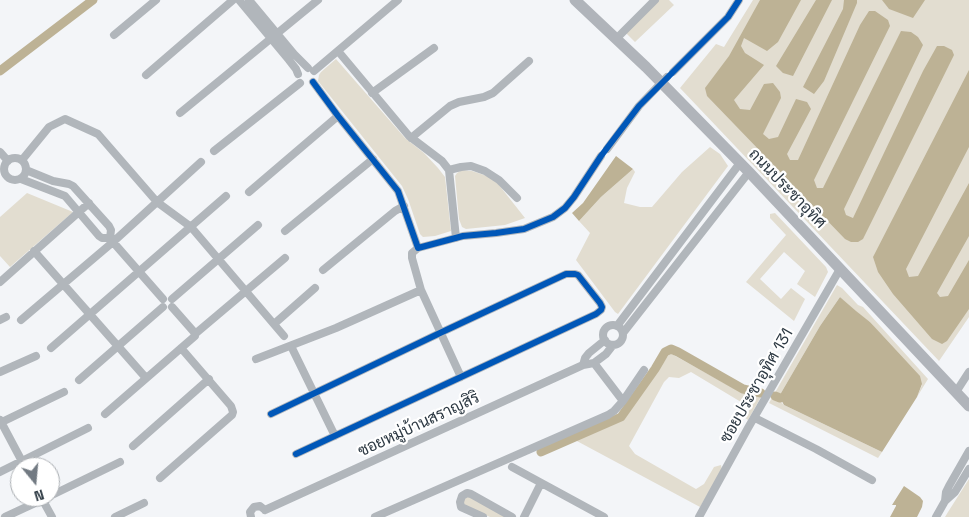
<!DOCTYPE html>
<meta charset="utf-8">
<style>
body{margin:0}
#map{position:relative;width:969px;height:517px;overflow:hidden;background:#f3f5f8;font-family:"Space Grotesk",sans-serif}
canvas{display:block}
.north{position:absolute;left:10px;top:457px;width:50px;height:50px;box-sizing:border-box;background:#fff;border:1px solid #abafb3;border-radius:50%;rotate:163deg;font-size:14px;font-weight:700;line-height:20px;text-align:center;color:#2c3842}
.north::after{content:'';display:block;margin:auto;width:18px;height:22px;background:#727a82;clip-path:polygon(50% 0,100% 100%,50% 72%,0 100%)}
</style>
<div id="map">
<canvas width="969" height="517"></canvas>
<div class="north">N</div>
</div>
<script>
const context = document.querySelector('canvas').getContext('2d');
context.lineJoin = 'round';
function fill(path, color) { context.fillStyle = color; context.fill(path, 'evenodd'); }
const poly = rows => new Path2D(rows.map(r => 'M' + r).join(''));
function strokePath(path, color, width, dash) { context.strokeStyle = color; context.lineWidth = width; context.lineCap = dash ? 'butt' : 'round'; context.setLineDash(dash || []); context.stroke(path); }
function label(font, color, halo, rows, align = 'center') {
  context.font = font + ' "Space Grotesk",Sarabun,sans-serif'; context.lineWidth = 4.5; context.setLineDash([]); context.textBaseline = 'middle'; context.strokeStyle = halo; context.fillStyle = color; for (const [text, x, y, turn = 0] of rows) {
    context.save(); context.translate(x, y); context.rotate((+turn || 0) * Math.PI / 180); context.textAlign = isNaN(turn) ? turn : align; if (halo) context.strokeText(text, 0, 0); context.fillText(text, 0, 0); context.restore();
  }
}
const green = poly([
 [658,0,669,0,674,5,635,42,626,33],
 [753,0,969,0,969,317,939,361,680,88,716,44,724,47],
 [336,59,405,138,424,153,438,168,445,177,451,231,435,236,423,237,420,234,408,199,402,186,318,81,319,75,321,72],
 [710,147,720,154,728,166,618,314,615,312,576,260,590,233,579,221,601,197,633,169,635,172,627,188,624,203,640,207,652,207,682,172],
 [462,170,472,171,484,175,495,180,525,218,505,225,466,229,462,227,459,219,455,176,457,173],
 [27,193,73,212,10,267,0,256,0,217],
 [775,213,826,267,828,272,815,297,797,284,805,271,784,252,760,279,781,299,791,288,805,299,794,321,746,282,786,235,770,218,770,214],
 [837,285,842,288,858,305,863,307,928,379,917,397,922,385,870,322,856,312,840,297,820,326,781,393,781,402,784,405,882,452,878,458,769,403],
 [670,353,744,394,761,397,748,420,744,417,751,408,691,372,679,378,669,377,664,382,629,446,635,454,696,489,704,484,714,467,721,465,722,470,700,507,575,440,621,420,636,402],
 [969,479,969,517,945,517,948,512],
 [469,496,507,517,490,517,463,505,464,498]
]);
const water = poly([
 [760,0,801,0,778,42,767,51,744,38,741,46,745,53,764,65,734,100,740,109,750,110,764,84,773,83,780,92,781,98,763,134,769,139,778,137,796,99,807,102,811,109,787,154,790,160,798,160,860,25,869,11,875,11,888,20,890,26,814,180,817,188,823,188,901,31,911,32,918,37,923,45,844,209,846,215,853,218,923,71,937,46,944,46,952,50,954,55,863,239,858,242,851,242,845,239,707,96,705,88,729,56],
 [816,0,832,0,793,76,783,73,776,66],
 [844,0,857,0,857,3,824,81,814,94,803,87,843,9],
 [882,0,925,0,913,18,889,9],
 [969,70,969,147,906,269,909,277,918,276,969,183,969,236,937,293,940,297,948,296,969,260,969,309,947,341,942,344,932,339,893,294,878,272,873,257],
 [616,156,633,169,601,197,579,221,572,213,583,203],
 [840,297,856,311,870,322,920,376,922,384,917,397,882,452,784,405,780,398,781,393,820,326],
 [904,486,920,497,923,501,922,507,917,517,890,517,896,506,896,505,892,505]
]);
const canal = poly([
 [0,71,93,0],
 [775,396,780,398],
 [541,452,621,417,655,369,665,352,671,349,678,352,743,389,761,393]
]);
const minor = poly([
 [239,0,289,60,296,69,298,74],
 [249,0,294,54,308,68],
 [114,35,156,0],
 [616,39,655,0],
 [338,51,409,136,442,161,449,170,456,238],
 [314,71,398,0],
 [673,72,728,17,739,0],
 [146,75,233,0],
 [313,82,338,116,398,191,418,248,463,236,496,233,524,229,553,217,565,208,574,197,601,156],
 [372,93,434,48],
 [180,113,318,0],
 [411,138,450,106,459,102,484,97,493,93,529,61],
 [607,149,639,106,667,77],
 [214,151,300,83],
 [0,152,8,161],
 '4 169a11 11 0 1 1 22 0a11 11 0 1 1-22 0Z',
 [22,160,49,127,65,119,98,134,157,202,191,227,284,336],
 [26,170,53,181,69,184,73,186,109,226,111,230,110,238,113,242,163,299],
 [449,170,461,167,471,166,485,171,499,180,517,198],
 [21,179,65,196,99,236,102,238,110,238],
 [249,192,338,116],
 [285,231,373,159],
 [418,248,412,253,412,258,421,290,461,377],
 [34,251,146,378],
 [323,270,395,211,404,206],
 [0,282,89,203],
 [172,299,258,225],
 [0,320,6,317],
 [21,320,113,242,201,162],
 [274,324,315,288],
 '603 335a10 10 0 1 1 20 0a10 10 0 1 1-20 0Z',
 [617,326,740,163],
 [623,333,749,172],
 [195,334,285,258],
 [291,346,335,436],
 [51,348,226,196],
 [256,359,336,328,421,290],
 [594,363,623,401],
 [583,365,585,358,589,353,605,340],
 [0,372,36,356],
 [79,380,163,307],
 [956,392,969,372],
 [105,414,195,336,194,332,172,307],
 [271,414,440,333,566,274,575,274,578,275,600,303,602,307,601,310,596,314,296,454],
 [755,418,816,449,872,480],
 [0,420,25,467],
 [0,423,64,392],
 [133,446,209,379],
 [512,467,604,517],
 [0,472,88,428],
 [160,478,232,415,233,412,231,406,181,348],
 [50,496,120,462],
 [41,497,52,517],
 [945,501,946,492,949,486,969,451],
 [265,510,583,365,594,363,606,354,613,345],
 [5,517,48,497],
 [115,517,144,503],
 [251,517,250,512,254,507,260,506,265,510],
 [375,517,608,415,614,411,623,401,644,370],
 [483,517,461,507,460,502,462,496,467,493,471,494,512,517],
 [524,517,541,483],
 [699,517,748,428,840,269],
 [936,517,945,501,955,492,969,469]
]);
const secondary = poly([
 [575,0,646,67,749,172,969,406]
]);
const cycleway = poly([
 [313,82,338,116,398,191,418,248,463,236,496,233,524,229,553,217,565,208,574,197,601,156,639,106,728,17,739,0],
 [271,414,440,333,566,274,575,274,578,275,600,303,602,307,601,310,596,314,296,454]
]);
const streetNames = [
 ["ถนนประชาอุทิศ",787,189,46],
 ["ซอยประชาอุทิศ 131",757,386,-60],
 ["ซอยหมู่บ้านสราญสิริ",419,425,-25]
];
fill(green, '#e2ddd0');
fill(water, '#bdb295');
strokePath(canal, '#bdb295', 9);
strokePath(minor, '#b1b6bb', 8);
strokePath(secondary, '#b0b4ba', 11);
strokePath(cycleway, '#0057b8', 6);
label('16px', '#2c3842', '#fff', streetNames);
</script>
